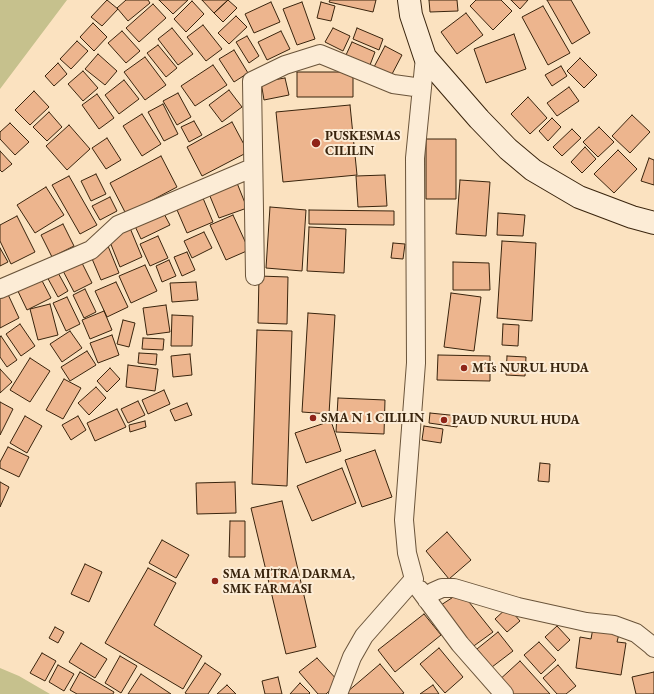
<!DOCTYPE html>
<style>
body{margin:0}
canvas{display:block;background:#fbe2c0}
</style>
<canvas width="654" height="694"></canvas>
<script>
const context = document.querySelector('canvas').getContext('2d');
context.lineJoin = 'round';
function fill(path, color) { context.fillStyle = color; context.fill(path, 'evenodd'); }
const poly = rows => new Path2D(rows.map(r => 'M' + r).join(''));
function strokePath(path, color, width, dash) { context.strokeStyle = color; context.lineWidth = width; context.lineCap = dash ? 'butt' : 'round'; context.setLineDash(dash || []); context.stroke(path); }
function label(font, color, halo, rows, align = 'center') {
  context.font = font + ' "EB Garamond",serif'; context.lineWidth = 4; context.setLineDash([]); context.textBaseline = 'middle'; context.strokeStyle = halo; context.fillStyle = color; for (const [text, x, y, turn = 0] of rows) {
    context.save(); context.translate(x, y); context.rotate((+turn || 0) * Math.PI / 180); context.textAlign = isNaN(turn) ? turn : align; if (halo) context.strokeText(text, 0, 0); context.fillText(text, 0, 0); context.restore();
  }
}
const green = poly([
 [0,0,67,0,0,89],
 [0,668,19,676,50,694,0,694]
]);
const building = poly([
 [107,0,118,9,102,26,91,17,107,0],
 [126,0,148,0,150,3,128,21,117,8,126,0],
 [159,0,188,0,173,14,159,0],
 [202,0,228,0,214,13,202,0],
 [228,0,237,8,223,22,214,13,228,0],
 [330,0,376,0,373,12,329,2,330,0],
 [429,0,457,0,458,11,430,12,429,0],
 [476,0,501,0,512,11,493,30,470,6,476,0],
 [511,0,528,0,520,9,511,0],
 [547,0,571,0,590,33,572,44,547,0],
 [192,1,204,14,186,32,174,19,192,1],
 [271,2,280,22,254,33,245,14,271,2],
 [302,2,315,39,297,45,283,9,302,2],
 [321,2,335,6,331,21,317,18,321,2],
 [153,4,166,18,139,42,126,28,153,4],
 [543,6,570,53,548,65,522,17,543,6],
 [466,13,483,35,457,54,441,32,466,13],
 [236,16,247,27,229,44,218,33,236,16],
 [93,23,107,37,94,51,80,37,93,23],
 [203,25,222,49,206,61,187,37,203,25],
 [172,28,193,54,178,65,158,39,172,28],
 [333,28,350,36,343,51,325,42,333,28],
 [357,28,383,39,379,50,353,39,357,28],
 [122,31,140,51,126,63,108,43,122,31],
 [281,31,290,49,267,60,258,42,281,31],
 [514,34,526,69,486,83,474,49,514,34],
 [247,36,259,56,249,63,236,42,247,36],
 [77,41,88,51,71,69,60,59,77,41],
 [352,42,375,52,370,65,346,55,352,42],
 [158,45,177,68,166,77,147,53,158,45],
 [385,46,402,55,391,76,374,67,385,46],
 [234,50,248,73,234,82,219,59,234,50],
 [98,54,117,71,105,85,85,69,98,54],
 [145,57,166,85,145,100,124,72,145,57],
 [580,58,597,75,584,88,567,71,580,58],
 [58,63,67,74,54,86,45,76,58,63],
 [213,65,227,85,195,106,181,86,213,65],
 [561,66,567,76,552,86,545,75,561,66],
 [83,71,98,88,83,101,68,84,83,71],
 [297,72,353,72,353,97,297,97,297,72],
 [285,78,289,95,264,100,261,82,285,78],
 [124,80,139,99,119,114,105,95,124,80],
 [569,87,579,101,557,116,547,103,569,87],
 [229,90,242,107,222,122,209,105,229,90],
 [34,91,49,107,30,125,15,110,34,91],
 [178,93,191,117,177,125,163,101,178,93],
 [97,94,114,118,99,129,82,105,97,94],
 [528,97,547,118,530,134,511,114,528,97],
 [163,104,178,134,164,141,148,112,163,104],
 [350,105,357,175,283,182,276,112,350,105],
 [49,112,62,127,47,141,33,127,49,112],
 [142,114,161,144,142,156,123,126,142,114],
 [632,115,650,132,630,153,612,136,632,115],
 [552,118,561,127,548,141,539,131,552,118],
 [194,121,202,135,189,142,181,127,194,121],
 [232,122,248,152,202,176,187,147,232,122],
 [10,123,29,142,15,155,0,139,0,132,10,123],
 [69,125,90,149,67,170,46,146,69,125],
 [599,127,614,142,598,157,583,142,599,127],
 [572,129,581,138,562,156,553,147,572,129],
 [107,138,121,160,106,169,92,148,107,138],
 [426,139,456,139,456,199,426,199,426,139],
 [585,147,596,159,582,173,571,162,585,147],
 [618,150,637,169,614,193,594,174,618,150],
 [0,151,12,164,2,172,0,170,0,151],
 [161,156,177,187,126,214,110,183,161,156],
 [649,158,654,160,654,185,641,181,649,158],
 [96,174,106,194,91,201,81,181,96,174],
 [385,175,387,206,358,207,356,176,385,175],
 [69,176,97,225,80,234,52,185,69,176],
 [235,178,247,208,219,218,207,189,235,178],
 [460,180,490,182,486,236,456,234,460,180],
 [46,187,64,215,35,233,17,205,46,187],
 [200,191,213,222,187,233,174,203,200,191],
 [110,197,117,211,100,220,92,206,110,197],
 [270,207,306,210,302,271,266,268,270,207],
 [161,208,170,225,141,239,133,222,161,208],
 [309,210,394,211,394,225,309,224,309,210],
 [498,213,525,215,523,236,497,235,498,213],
 [233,215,249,250,226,260,210,225,233,215],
 [17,216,35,252,11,264,0,241,0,225,17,216],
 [63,224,74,246,52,257,41,235,63,224],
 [309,227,346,229,344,273,307,271,309,227],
 [130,228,142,257,120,267,108,237,130,228],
 [204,232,212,248,192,258,184,241,204,232],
 [158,236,168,258,150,266,140,244,158,236],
 [502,241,536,243,532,321,497,318,502,241],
 [393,243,405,244,403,259,391,258,393,243],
 [108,246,119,273,101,280,90,254,108,246],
 [0,248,8,262,0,266,0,248],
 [187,252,195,270,182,276,174,257,187,252],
 [80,259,92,283,74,292,61,267,80,259],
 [169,260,176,276,162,282,156,266,169,260],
 [453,262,489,263,490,290,453,290,453,262],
 [145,265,157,291,131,303,119,276,145,265],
 [56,269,68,291,58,297,46,275,56,269],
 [38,273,51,298,27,310,15,285,38,273],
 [259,276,288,277,287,324,258,323,259,276],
 [116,282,128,307,107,317,95,291,116,282],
 [196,282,198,300,172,302,170,283,196,282],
 [5,288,19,318,0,328,0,290,5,288],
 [85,289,96,312,84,318,73,295,85,289],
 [451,293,481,297,474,351,444,347,451,293],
 [67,297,80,324,66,331,53,303,67,297],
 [50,304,58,335,38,340,30,309,50,304],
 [166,305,170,332,147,335,143,308,166,305],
 [104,311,112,330,90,339,82,320,104,311],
 [308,313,335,315,329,414,302,412,308,313],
 [172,315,193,316,192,346,171,346,172,315],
 [123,320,135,323,129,347,117,344,123,320],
 [20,324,35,346,21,356,6,334,20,324],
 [503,324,519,325,518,346,502,345,503,324],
 [257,330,292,331,287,486,252,484,257,330],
 [70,331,82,348,62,362,50,344,70,331],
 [112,335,119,355,98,363,90,343,112,335],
 [1,336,17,360,7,367,0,357,0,337,1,336],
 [143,338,164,339,163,350,142,349,143,338],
 [87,351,96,365,70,381,61,367,87,351],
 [139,353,157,354,156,365,138,363,139,353],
 [190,354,192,375,173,377,171,356,190,354],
 [438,355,490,356,490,381,437,380,438,355],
 [507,356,526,357,525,376,506,375,507,356],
 [30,358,50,371,30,402,10,390,30,358],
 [128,365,158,369,155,391,126,387,128,365],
 [110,368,120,379,107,392,97,381,110,368],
 [0,369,12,382,0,393,0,369],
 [64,379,81,388,63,419,46,410,64,379],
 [96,387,106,398,89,415,78,403,96,387],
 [164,390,170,404,148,414,142,400,164,390],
 [338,398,385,400,384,434,336,432,338,398],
 [138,401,145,415,128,423,121,409,138,401],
 [0,402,13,409,0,435,0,402],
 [187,403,192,415,175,421,170,410,187,403],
 [117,409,126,427,95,441,87,423,117,409],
 [430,413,459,416,457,427,429,423,430,413],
 [25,416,42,426,27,453,10,443,25,416],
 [78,416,86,430,71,440,62,425,78,416],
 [145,421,146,427,130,432,129,425,145,421],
 [331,421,341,451,306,463,295,433,331,421],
 [424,426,443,429,441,443,422,440,424,426],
 [8,447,29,457,19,477,0,468,0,462,8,447],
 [375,450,392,497,362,507,345,460,375,450],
 [540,463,550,464,549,482,538,481,540,463],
 [342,468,356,503,312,521,297,486,342,468],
 [0,482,9,487,0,507,0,482],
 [235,482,236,513,197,514,196,483,235,482],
 [282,501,316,647,286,654,251,508,282,501],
 [230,521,245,521,245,557,229,557,230,521],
 [447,532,471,560,449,579,426,551,447,532],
 [162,540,189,555,176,578,149,563,162,540],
 [85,564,102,572,89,602,71,594,85,564],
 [148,568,176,583,154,625,202,656,183,689,105,643,148,568],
 [461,592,493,632,471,648,441,605,461,592],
 [508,607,520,621,507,632,495,619,508,607],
 [424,614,441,635,395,672,378,650,424,614],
 [557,626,570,640,558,651,545,637,557,626],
 [55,627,64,632,58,643,49,638,55,627],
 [593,628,619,634,617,642,626,643,621,675,576,668,580,637,591,639,593,628],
 [498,632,513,651,492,667,477,649,498,632],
 [539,642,556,660,541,674,524,655,539,642],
 [81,643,107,659,95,678,69,662,81,643],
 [439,648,463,677,445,693,420,664,439,648],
 [42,653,56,661,45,681,30,673,42,653],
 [120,656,137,666,121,693,105,683,120,656],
 [317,658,339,682,326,694,318,694,299,672,317,658],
 [520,661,550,694,508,694,497,682,520,661],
 [205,663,221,674,208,694,187,694,185,693,205,663],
 [380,664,404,693,402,694,349,694,347,692,380,664],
 [58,665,74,674,64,691,49,682,58,665],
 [558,665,576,686,566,694,557,694,543,678,558,665],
 [80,672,114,692,113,694,77,694,70,690,80,672],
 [654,672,654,694,636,694,632,677,654,672],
 [141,674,171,694,128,694,141,674],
 [278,677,282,694,265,694,262,681,278,677],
 [300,683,310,693,309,694,290,694,300,683],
 [227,685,236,694,217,694,227,685],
 [433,685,439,694,420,694,433,685]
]);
const minor = poly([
 [255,276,252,81,285,65,320,54,393,84,422,88],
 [0,289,91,250,118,225,252,168],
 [420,590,460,644,504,694],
 [427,600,433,592,442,588,454,588,518,607,586,622,614,625,636,633,651,645,654,648],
 [338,694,352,657,364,636,414,579,407,553,404,520,416,363,415,158,425,57]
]);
const secondary = poly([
 [409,0,411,15,425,57,479,119,508,149,533,170,579,197,632,217,654,223]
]);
const markers = [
 [316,143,5,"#8f2418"],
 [464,368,4,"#8f2418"],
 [313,418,4,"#8f2418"],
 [444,420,4,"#8f2418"],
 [215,581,4,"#8f2418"]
];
const poiNames = [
 ["PUSKESMAS",325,136],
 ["CILILIN",325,151],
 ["MTs NURUL HUDA",472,368],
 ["SMA N 1 CILILIN",321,418],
 ["PAUD NURUL HUDA",452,420],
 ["SMA MITRA DARMA,",223,574],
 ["SMK FARMASI",223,589]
];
fill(green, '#c6c18d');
fill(building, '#edb58e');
strokePath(building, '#39240d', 1);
strokePath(minor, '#6a543a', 20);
strokePath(secondary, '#39240d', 24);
strokePath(minor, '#fcecd6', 18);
strokePath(secondary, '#fcecd6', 22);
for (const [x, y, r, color] of markers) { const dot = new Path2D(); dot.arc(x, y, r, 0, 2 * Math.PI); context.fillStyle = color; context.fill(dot); strokePath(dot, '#fcecd6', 1.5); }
label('bold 13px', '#39240d', '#fcecd6', poiNames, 'left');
</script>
